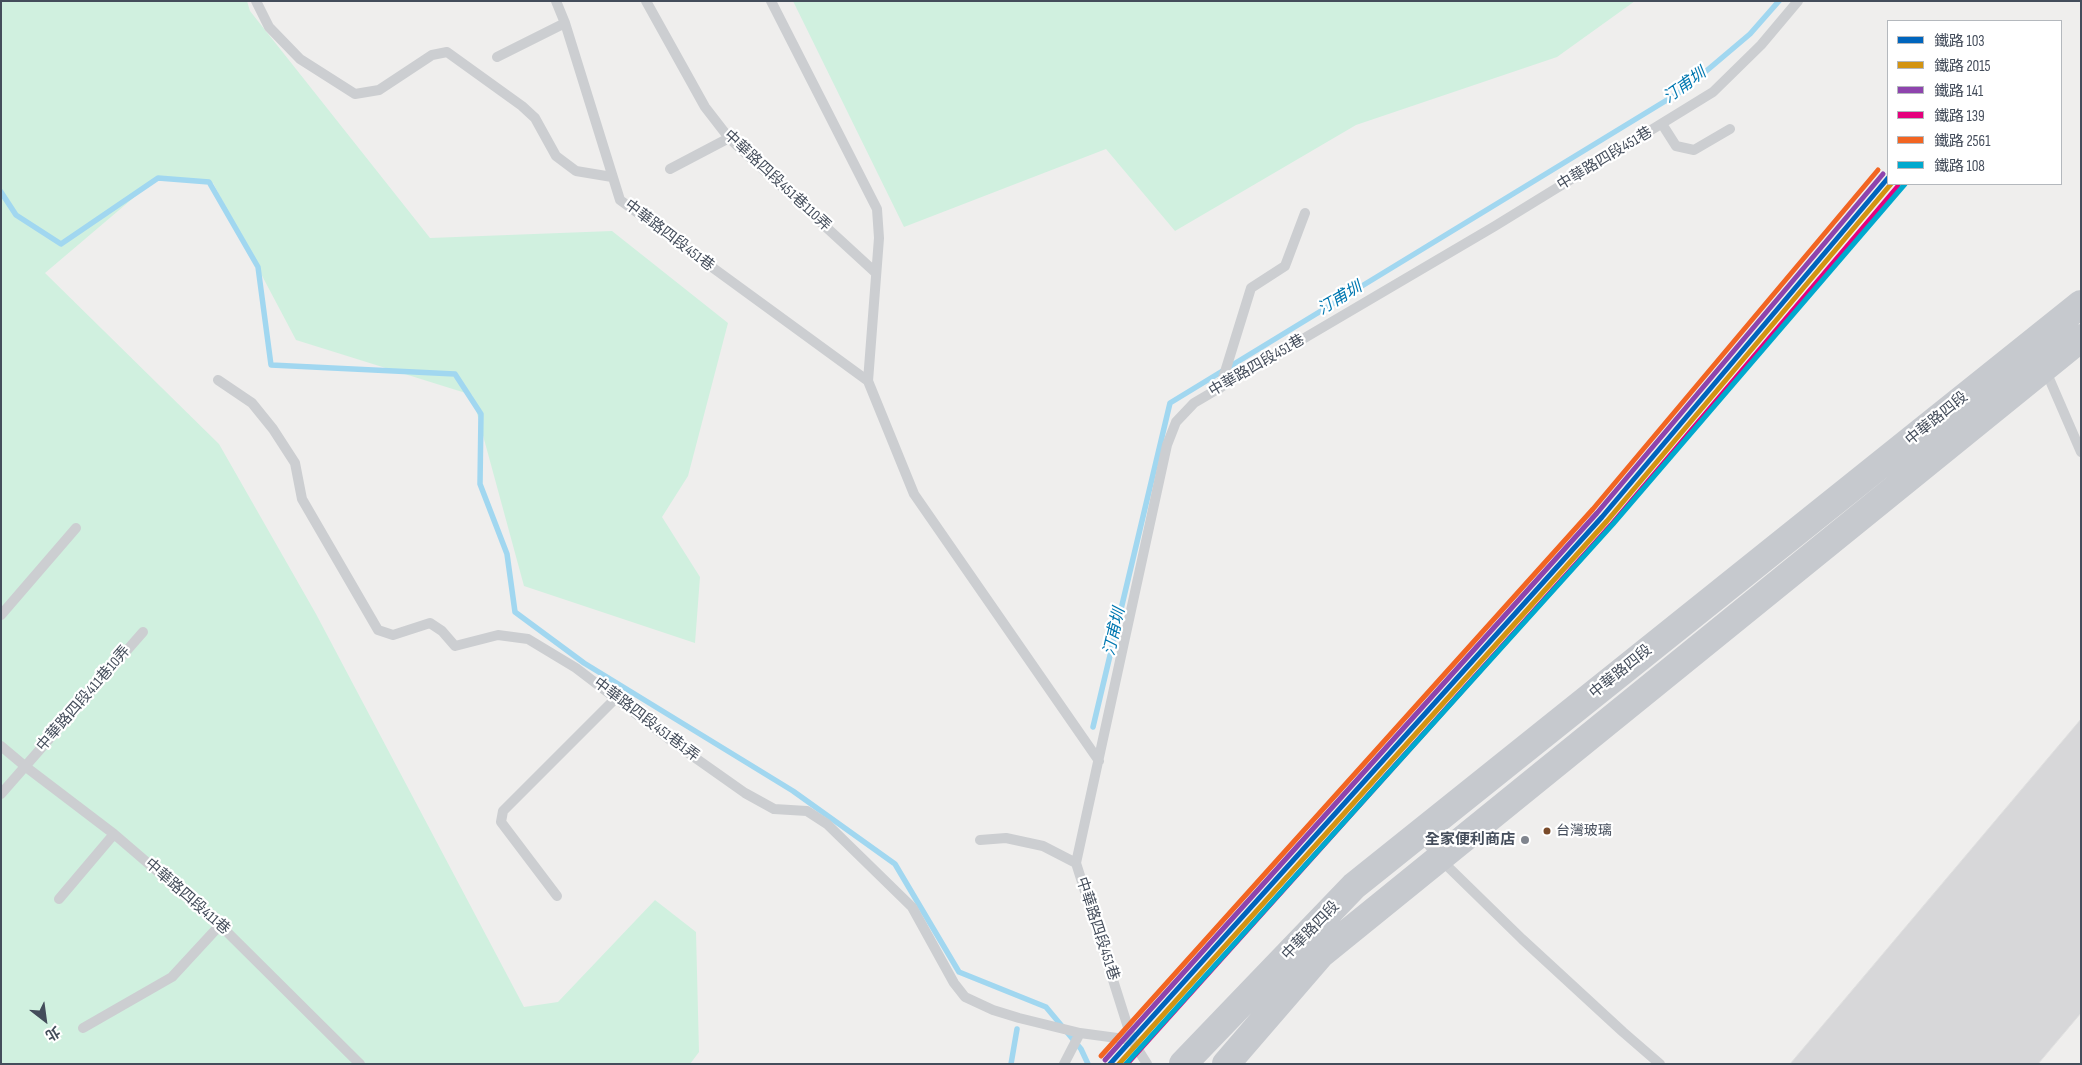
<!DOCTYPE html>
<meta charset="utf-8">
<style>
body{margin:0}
#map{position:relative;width:2082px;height:1065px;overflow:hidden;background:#efeeed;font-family:"Sofia Sans Condensed","Noto Sans TC",sans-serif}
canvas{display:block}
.frame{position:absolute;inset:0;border:2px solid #444d5b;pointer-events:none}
.legend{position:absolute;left:1887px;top:20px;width:175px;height:165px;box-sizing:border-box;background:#fff;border:1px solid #b4b8bd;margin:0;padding:6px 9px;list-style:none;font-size:15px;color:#444d5b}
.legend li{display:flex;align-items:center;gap:10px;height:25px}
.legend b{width:25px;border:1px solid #b4b8bd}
.north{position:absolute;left:20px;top:995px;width:50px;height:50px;-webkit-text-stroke:4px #fff;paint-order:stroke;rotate:150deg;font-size:14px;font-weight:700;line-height:20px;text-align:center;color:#444d5b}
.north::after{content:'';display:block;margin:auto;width:18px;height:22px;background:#444d5b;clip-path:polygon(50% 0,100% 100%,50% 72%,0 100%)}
</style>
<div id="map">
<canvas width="2082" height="1065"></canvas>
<div class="frame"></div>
<ul class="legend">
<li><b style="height:6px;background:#0065bd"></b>鐵路 103</li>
<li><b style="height:6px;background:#d39412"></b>鐵路 2015</li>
<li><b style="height:6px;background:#8e44ad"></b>鐵路 141</li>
<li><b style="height:6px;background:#e5007d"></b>鐵路 139</li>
<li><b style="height:6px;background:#f26522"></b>鐵路 2561</li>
<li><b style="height:6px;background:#00a9ce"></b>鐵路 108</li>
</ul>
<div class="north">北</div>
</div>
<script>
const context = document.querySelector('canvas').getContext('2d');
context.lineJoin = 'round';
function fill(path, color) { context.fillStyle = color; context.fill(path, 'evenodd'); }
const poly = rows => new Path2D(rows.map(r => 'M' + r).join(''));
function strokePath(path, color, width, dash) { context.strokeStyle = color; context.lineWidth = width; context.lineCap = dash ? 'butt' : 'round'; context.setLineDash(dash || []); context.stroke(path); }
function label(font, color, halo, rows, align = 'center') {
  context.font = font + ' "Sofia Sans Condensed","Noto Sans TC",sans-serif'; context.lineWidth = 4.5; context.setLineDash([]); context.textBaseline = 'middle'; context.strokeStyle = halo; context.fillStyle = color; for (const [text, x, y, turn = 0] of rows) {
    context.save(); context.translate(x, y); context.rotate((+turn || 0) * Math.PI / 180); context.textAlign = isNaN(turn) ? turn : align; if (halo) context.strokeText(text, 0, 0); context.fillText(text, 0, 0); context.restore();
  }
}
const green = poly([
 [1,1,247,1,250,11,430,238,612,231,728,323,688,476,662,517,700,577,695,643,524,586,472,395,296,340,213,183,158,177,45,273,219,444,316,614,524,1007,558,1002,655,900,696,932,699,1052,690,1064,1,1064],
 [793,1,1635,1,1557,57,1356,125,1175,231,1106,149,904,227]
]);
const stream = poly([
 [1,192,16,215,61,244,158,178,209,182,258,267,271,365,455,374,481,414,480,484,507,554,515,612,584,663,793,791,895,864,959,972,1046,1007,1081,1049,1088,1064],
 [1093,727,1170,403,1685,89,1750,34,1779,1],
 [1011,1064,1017,1029]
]);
const building = poly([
 [2081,719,2081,1013,2038,1064,1790,1064,2081,719]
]);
const service = poly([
 [256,1,269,27,300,59,355,94,379,90,432,55,447,52,522,106,535,118,556,156,576,171,612,177],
 [556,1,565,23,620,200,868,381,914,494,1099,761],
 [646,1,705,107,729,138,876,273],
 [771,1,877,209,879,238,868,381],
 [497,57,565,23],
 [1662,124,1676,146,1694,150,1730,129],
 [670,169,729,138],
 [2045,369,2081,452],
 [218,380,252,403,273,429,295,463,302,499,378,630,393,635,430,623,442,631,455,646,498,635,528,639,576,668,677,745,745,793,774,809,807,811,827,824,912,907,954,983,965,997,993,1010,1019,1018,1080,1033,1132,1040],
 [1220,388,1251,288,1285,266,1305,213],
 [1,615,76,528],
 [1,746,26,767,114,834,220,925,360,1064],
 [1,794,143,632],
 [1420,834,1439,858,1522,939,1623,1032,1660,1064],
 [980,840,1006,838,1043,846,1076,863],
 [557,896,501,822,503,811,616,698],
 [59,899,114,834],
 [83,1028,172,977,220,925],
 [1064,1064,1080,1033],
 [1147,1064,1132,1040,1076,863,1167,445,1176,422,1194,403,1495,226,1713,92,1761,45,1798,1]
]);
const primary = poly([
 [1183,1064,1354,886,2081,304],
 [1226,1064,1320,955,2081,338]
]);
const rail1 = poly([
 [1110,1064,1602,517,1888,178]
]);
const rail2 = poly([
 [1119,1064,1607,521,1891,184]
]);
const rail3 = poly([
 [1105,1060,1597,513,1883,174]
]);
const rail4 = poly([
 [1127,1064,1611,525,1898,186]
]);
const rail5 = poly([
 [1101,1056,1593,509,1878,170]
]);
const rail6 = poly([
 [1126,1064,1613,524,1905,184]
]);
const markers = [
 [1547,831,4.5,"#7a4b2a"],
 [1525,840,5,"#80858e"]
];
const busNames = [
 ["台灣玻璃",1556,831]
];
const streetNames = [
 ["中華路四段451巷",1605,159,-31],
 ["中華路四段451巷110弄",777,181,43],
 ["中華路四段451巷",669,236,37],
 ["中華路四段451巷",1257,366,-30],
 ["中華路四段",1937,419,-39],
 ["中華路四段",1621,672,-39],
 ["中華路四段411巷10弄",84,699,-49],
 ["中華路四段451巷1弄",646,720,37],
 ["中華路四段411巷",187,897,41],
 ["中華路四段451巷",1097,929,72],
 ["中華路四段",1311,931,-46]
];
const poiNames = [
 ["全家便利商店",1515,840]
];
const waterNames = [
 ["汀甫圳",1685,86,-36],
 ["汀甫圳",1340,299,-31],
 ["汀甫圳",1115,632,-77]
];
fill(green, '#d0f0df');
strokePath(stream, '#a1d7f0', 5.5);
fill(building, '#d7d7d9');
strokePath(building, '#e0e0e0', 1);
strokePath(service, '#ccced1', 10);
strokePath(primary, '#c6c9ce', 28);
strokePath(rail1, '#0065bd', 5);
strokePath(rail2, '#d39412', 5);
strokePath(rail3, '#8e44ad', 5);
strokePath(rail4, '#e5007d', 5);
strokePath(rail5, '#f26522', 5);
strokePath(rail6, '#00a9ce', 5);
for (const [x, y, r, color] of markers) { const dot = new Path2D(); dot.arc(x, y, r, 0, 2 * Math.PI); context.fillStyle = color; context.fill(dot); strokePath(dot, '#fff', 2); }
label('14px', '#444d5b', '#fff', busNames, 'left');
label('15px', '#444d5b', '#fff', streetNames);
label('bold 15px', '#444d5b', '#fff', poiNames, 'right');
label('italic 16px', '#0178b1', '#fff', waterNames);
</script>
